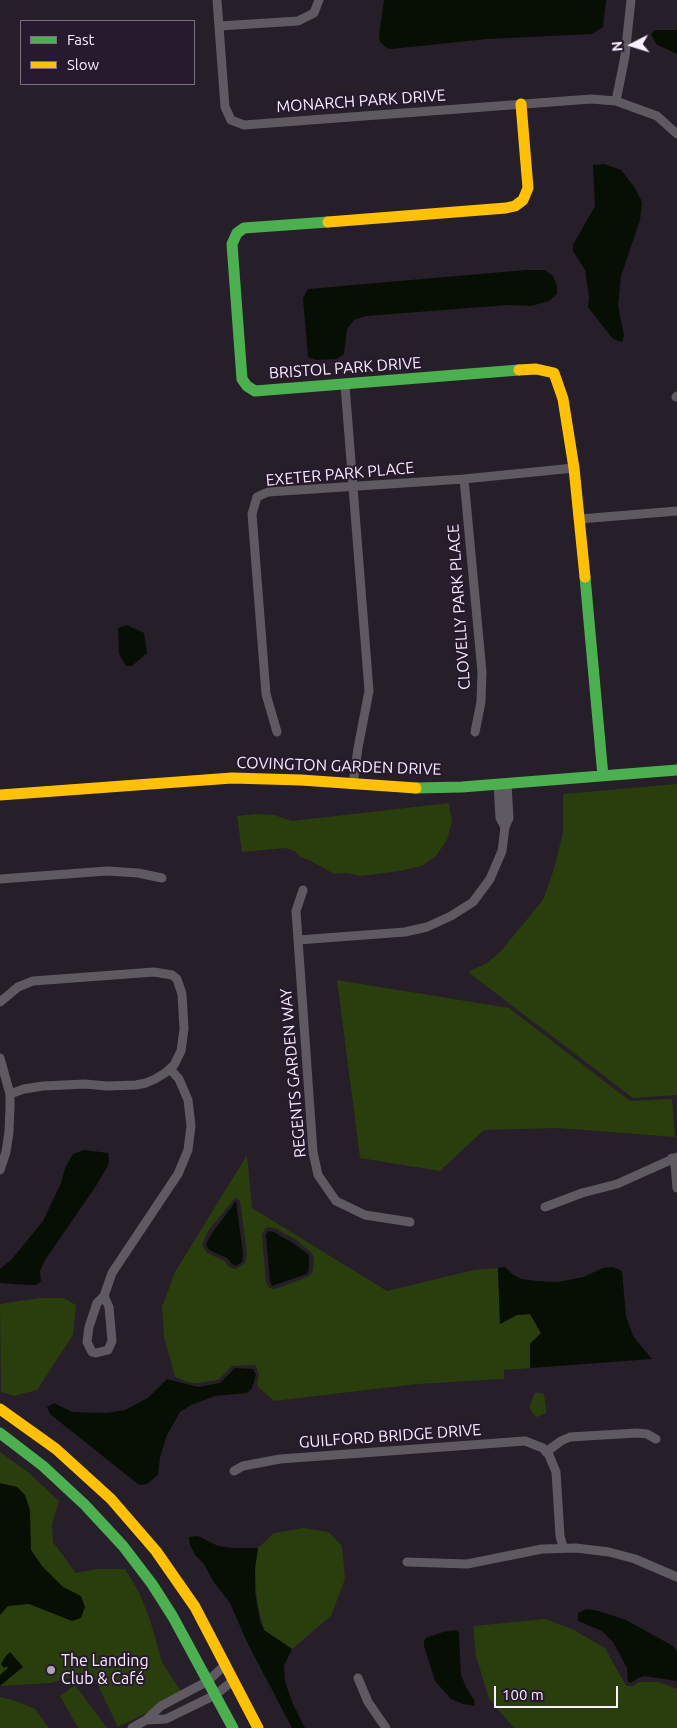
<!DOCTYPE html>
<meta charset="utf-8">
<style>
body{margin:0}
#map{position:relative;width:677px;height:1728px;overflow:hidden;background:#261e29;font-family:Ubuntu,sans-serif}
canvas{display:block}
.legend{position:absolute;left:20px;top:20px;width:175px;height:65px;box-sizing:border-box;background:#27192e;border:1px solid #7b6f81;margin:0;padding:6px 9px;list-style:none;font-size:15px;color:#f9effe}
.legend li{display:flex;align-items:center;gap:10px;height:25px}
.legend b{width:25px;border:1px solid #7b6f81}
.north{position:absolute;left:607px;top:20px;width:50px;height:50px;-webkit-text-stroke:4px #27192e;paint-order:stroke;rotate:265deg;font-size:14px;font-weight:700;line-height:20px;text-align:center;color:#f9effe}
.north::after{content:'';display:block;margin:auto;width:18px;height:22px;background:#f9effe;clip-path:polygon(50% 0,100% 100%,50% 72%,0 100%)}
.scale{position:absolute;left:494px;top:1686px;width:124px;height:22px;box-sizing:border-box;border:2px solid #f9effe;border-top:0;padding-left:6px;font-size:15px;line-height:18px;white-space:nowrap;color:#f9effe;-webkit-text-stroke:4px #27192e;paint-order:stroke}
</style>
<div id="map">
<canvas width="677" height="1728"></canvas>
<ul class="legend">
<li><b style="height:6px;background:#4caf50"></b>Fast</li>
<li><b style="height:6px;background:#ffc107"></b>Slow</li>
</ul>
<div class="north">N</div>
<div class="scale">100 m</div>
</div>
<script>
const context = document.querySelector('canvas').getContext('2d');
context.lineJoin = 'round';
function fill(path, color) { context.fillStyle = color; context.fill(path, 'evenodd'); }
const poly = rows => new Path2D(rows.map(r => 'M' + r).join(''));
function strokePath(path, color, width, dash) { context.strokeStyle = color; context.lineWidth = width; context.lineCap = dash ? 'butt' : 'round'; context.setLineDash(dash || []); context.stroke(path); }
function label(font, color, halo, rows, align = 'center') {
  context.font = font + ' Ubuntu,sans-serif'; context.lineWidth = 4; context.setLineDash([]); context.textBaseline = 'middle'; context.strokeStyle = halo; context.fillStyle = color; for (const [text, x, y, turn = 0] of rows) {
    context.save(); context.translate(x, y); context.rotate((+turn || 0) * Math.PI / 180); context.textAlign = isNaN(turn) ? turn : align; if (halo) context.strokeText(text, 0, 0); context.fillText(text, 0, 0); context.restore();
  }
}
const green = poly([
 [677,784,677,1095,633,1098,468,972,487,963,500,952,543,900,554,869,563,832,563,794],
 [449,803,452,822,447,840,436,856,422,866,400,871,361,876,346,873,334,874,309,860,299,856,295,851,285,848,242,852,237,816,256,814,274,815,292,821],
 [337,980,509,1008,630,1101,672,1099,675,1137,558,1128,484,1130,440,1171,360,1158],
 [247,1155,252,1208,387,1291,474,1270,498,1268,500,1323,517,1315,530,1314,541,1333,530,1344,530,1368,504,1370,504,1379,417,1384,274,1401,257,1386,259,1374,256,1366,253,1365,232,1366,218,1380,198,1383,191,1383,175,1377,164,1337,162,1307,175,1272],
 [236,1198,240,1201,247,1254,245,1263,236,1269,229,1267,225,1261,207,1253,202,1245,208,1231,234,1199],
 [268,1227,277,1229,296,1240,312,1253,314,1260,313,1270,310,1276,275,1289,269,1288,266,1282,262,1235,265,1228],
 [39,1298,64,1298,76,1305,73,1335,37,1390,14,1396,1,1392,0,1304],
 [535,1393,541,1393,544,1394,546,1408,546,1413,537,1417,533,1414,530,1409,530,1404],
 [0,1452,28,1472,59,1501,52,1524,53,1542,76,1573,97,1569,125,1569,139,1592,150,1620,162,1662,183,1695,118,1727,94,1677,74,1677,50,1683,0,1686],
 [303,1528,329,1532,342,1546,345,1579,331,1616,292,1649,264,1630,257,1603,255,1569,258,1548,274,1533],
 [545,1619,572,1629,605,1648,625,1684,628,1686,633,1686,639,1682,659,1682,677,1689,677,1728,514,1728,489,1699,476,1656,473,1626],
 [75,1685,107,1728,78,1728,60,1696],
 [0,1697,13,1700,35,1709,49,1728,0,1728]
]);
const water = poly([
 [384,0,606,0,606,1,603,27,592,34,487,39,391,49,387,48,380,42,379,36],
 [655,30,677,30,677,54,656,44,651,34],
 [604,164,621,170,635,188,642,202,640,220,621,276,618,306,624,335,622,342,613,339,588,307,589,296,585,270,573,251,573,245,595,206,593,165],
 [526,270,545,270,553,276,557,286,557,294,549,301,531,306,508,305,366,316,354,320,347,329,344,354,337,359,317,360,308,357,303,298,308,289],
 [127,625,144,633,147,653,132,666,126,666,119,654,118,628],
 [84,1150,108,1153,109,1161,108,1166,94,1189,45,1260,40,1271,41,1281,36,1285,29,1285,0,1283,0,1269,12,1259,43,1221,61,1183,65,1168,73,1154],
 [236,1201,243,1254,242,1262,236,1266,232,1264,227,1258,209,1250,206,1244,212,1233],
 [268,1231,274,1232,293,1243,309,1255,309,1269,307,1274,272,1286,270,1282,266,1235],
 [505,1267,512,1274,521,1279,538,1281,558,1282,583,1277,603,1268,613,1267,622,1271,626,1316,633,1336,652,1359,530,1368,530,1344,541,1333,530,1314,517,1315,500,1324,498,1268],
 [235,1368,253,1369,256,1375,252,1388,247,1393,215,1396,191,1405,180,1412,167,1435,160,1457,158,1475,147,1484,139,1485,50,1414,47,1407,54,1403,72,1412,107,1413,125,1410,148,1398,167,1379,198,1387,220,1383],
 [0,1483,17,1487,25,1495,30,1510,31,1550,42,1566,63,1587,81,1596,85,1607,81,1618,72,1621,29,1604,8,1606,0,1615],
 [198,1536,218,1546,234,1548,258,1548,255,1569,255,1592,260,1621,264,1630,292,1649,284,1666,285,1682,293,1704,305,1728,292,1728,247,1642,230,1603,213,1581,204,1564,195,1555,190,1545,189,1537],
 [586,1609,599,1611,626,1620,673,1646,677,1651,677,1681,644,1676,638,1678,631,1683,628,1682,627,1668,613,1642,602,1631,578,1621,578,1613],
 [456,1630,459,1633,459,1636,461,1675,466,1687,474,1700,475,1706,463,1704,451,1699,435,1681,424,1646,424,1641,426,1638,443,1632],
 [10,1652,23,1667,0,1686,0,1675,8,1668,7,1666,4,1668,1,1664,6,1656]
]);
const street = poly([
 [217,0,225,107,231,120,244,125,591,99,616,101,657,116,677,134],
 [219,26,298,21,314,13,319,0],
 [616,101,625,56,631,0],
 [345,385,369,691,358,748,353,784],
 [676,397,677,396],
 [464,479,482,672,481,702,475,732],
 [580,519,677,511],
 [277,732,266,694,252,514,257,497,268,492,464,479,574,468],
 [498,784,500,818,505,827],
 [0,879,107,871,138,873,162,878],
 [303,890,296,911,313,1152,318,1175,336,1201,365,1215,410,1222],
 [298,940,405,932,427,927,451,916,473,902,490,879,502,851,505,827,509,818,507,784],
 [0,1002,18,987,33,981,154,972,172,975,177,979,182,994,184,1029,181,1051,174,1065,165,1073,155,1079,146,1083,136,1085,107,1086,85,1084,43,1086,24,1089,10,1094],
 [0,1058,10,1094,10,1107,9,1132,6,1152,0,1170],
 [672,1158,675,1165,677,1188],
 [545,1207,582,1193,617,1184,677,1157],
 [104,1296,109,1307,112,1341,108,1350,96,1353,92,1352,87,1342,89,1327,97,1303,104,1296,112,1273,178,1174,188,1150,191,1126,188,1100,179,1079,170,1069],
 [546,1452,561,1441,570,1437,637,1433,647,1434,656,1439],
 [234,1471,243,1466,280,1459,525,1441,543,1448,549,1455,556,1472,560,1536,563,1547],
 [407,1562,467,1564,542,1549,576,1548,609,1552,635,1559,677,1577],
 [358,1678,368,1702,386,1728],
 [146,1720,166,1719,215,1695,234,1680],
 [132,1728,146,1720,161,1706,208,1681,226,1664]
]);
const fast = poly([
 [328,222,244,228,237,233,232,244,242,379,247,386,255,391,519,370],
 [585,577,603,776],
 [416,788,462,787,677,770],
 [0,1433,43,1466,85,1505,123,1546,152,1584,173,1617,233,1728]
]);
const slow = poly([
 [328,222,506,208,515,206,523,200,528,188,521,104],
 [519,370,536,369,554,373,563,399,574,468,585,577],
 [0,795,232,778,301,780,416,788],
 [0,1409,56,1449,111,1499,156,1551,195,1607,258,1728]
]);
const markers = [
 [51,1670,5,"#afa6b3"]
];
const streetNames = [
 ["MONARCH PARK DRIVE",361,101,-4],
 ["BRISTOL PARK DRIVE",345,368,-4],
 ["EXETER PARK PLACE",340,474,-5],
 ["CLOVELLY PARK PLACE",459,607,-94],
 ["COVINGTON GARDEN DRIVE",339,766,2],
 ["REGENTS GARDEN WAY",293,1073,-95],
 ["GUILFORD BRIDGE DRIVE",390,1436,-4]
];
const poiNames = [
 ["The Landing",61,1661],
 ["Club & Café",61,1679]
];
fill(green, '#2a3d0d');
fill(water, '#070f04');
strokePath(street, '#5f5962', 9);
strokePath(fast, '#4caf50', 11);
strokePath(slow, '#ffc107', 11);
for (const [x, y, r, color] of markers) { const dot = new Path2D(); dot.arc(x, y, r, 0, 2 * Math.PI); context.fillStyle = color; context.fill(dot); strokePath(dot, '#27192e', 2); }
label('16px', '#f9effe', '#27192e', streetNames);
label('16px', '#f9effe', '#27192e', poiNames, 'left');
</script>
